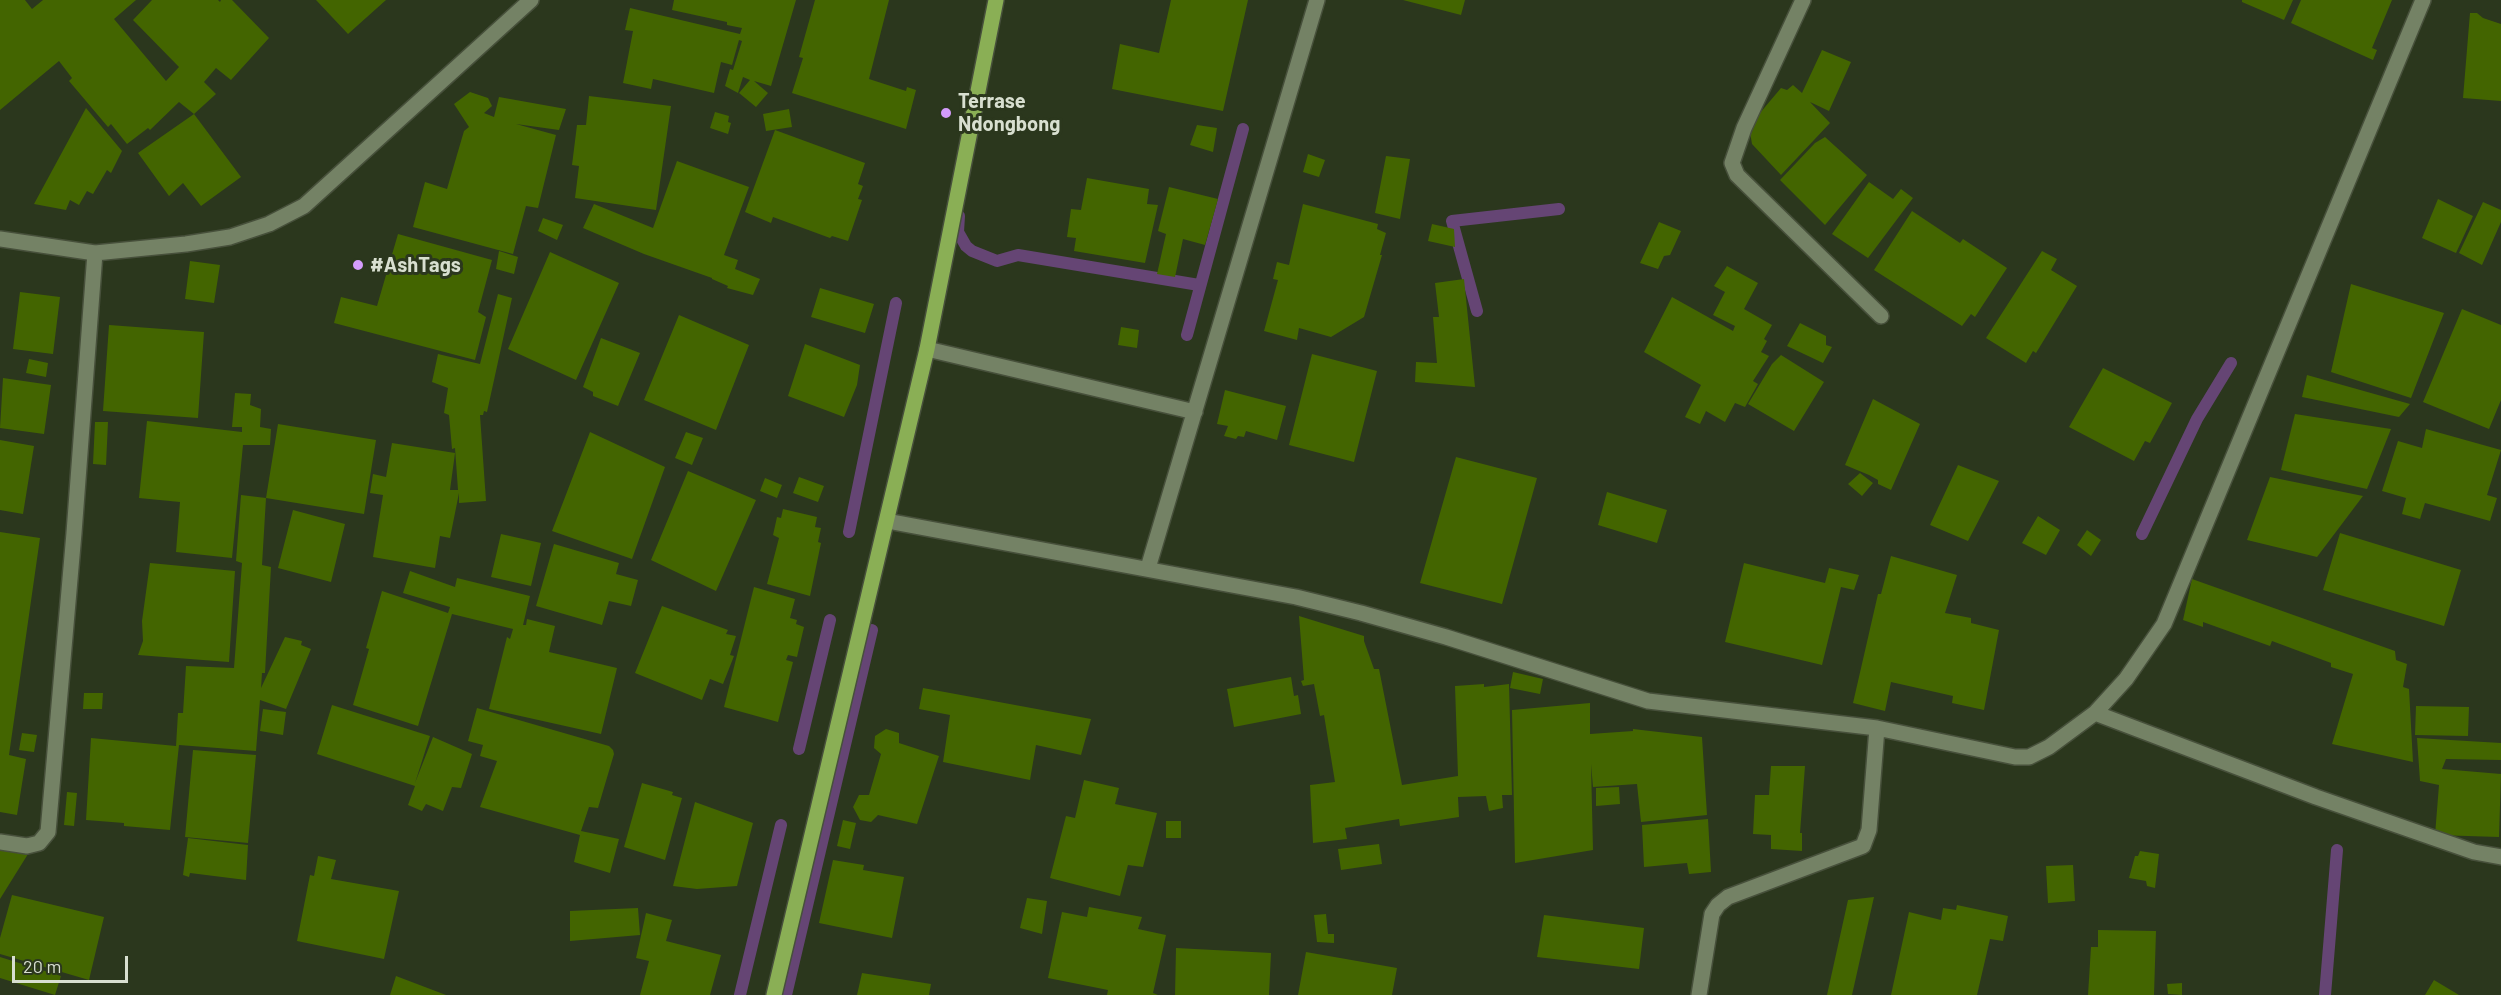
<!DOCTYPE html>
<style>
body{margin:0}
#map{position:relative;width:2501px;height:995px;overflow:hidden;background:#2b371d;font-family:Barlow,sans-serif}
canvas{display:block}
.scale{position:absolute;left:12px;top:956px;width:116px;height:27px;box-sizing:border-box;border:3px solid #d8dfd0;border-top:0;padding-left:8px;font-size:18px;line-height:21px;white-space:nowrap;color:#d8dfd0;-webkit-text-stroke:4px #2b371d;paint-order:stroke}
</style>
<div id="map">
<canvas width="2501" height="995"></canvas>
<div class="scale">20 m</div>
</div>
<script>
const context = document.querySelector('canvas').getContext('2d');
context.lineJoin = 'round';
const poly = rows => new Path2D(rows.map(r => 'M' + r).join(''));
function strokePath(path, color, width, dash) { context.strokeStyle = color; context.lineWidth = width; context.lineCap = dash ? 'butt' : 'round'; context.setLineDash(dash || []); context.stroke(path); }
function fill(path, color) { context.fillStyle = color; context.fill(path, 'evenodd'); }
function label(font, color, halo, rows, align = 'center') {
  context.font = font + ' Barlow,sans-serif'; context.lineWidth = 6; context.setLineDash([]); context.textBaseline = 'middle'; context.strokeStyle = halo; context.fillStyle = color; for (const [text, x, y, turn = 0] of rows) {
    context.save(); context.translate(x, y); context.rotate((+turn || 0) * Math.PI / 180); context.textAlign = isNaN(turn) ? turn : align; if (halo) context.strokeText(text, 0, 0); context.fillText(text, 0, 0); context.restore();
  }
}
const stream = poly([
 [959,216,958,232,966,246,972,251,997,261,1018,255,1199,285],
 [1477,311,1452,221,1559,209],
 [1187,335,1243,129],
 [849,532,896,303],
 [2142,534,2197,419,2231,363],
 [799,749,830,620],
 [740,995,781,825],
 [786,995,872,630],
 [2325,995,2337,850]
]);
const building = poly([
 [0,0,25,0,32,9,43,0,136,0,114,19,166,81,179,67,133,20,152,0,218,0,220,2,221,0,232,0,269,38,231,80,216,68,204,82,216,94,194,114,241,177,201,206,183,183,169,196,138,153,194,114,179,102,150,130,148,128,127,144,111,124,108,127,69,81,72,78,59,61,0,110],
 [316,0,386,0,348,34],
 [674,0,796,0,771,86,754,81,768,93,756,107,739,93,750,80,743,77,738,93,725,86,730,69,733,70,742,41,739,40,732,65,721,62,714,93,653,79,651,89,623,83,633,31,625,30,630,8,740,34,742,28,727,25,727,22,672,10],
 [815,0,889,0,869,79,906,91,907,87,916,90,906,129,792,93,803,58,799,57],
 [1171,0,1248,0,1223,111,1112,89,1120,44,1159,53],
 [1403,0,1465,0,1461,15],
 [2242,0,2293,0,2284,20,2242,2],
 [2301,0,2392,0,2372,48,2377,50,2373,60,2291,23],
 [2470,13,2477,13,2483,18,2501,24,2501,101,2463,98],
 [1822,50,1851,62,1829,111,1810,102,1830,123,1781,175,1752,144,1749,126,1781,88,1787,90,1793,85,1802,93],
 [470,92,488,98,492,106,484,113,494,117,499,97,566,109,559,130,516,124,556,135,538,208,526,206,513,254,413,227,425,182,447,189,464,131,469,127,454,104],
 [589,96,671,106,656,210,575,198,579,166,572,165,577,125,586,125],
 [86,108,122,151,111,173,107,170,93,194,87,191,79,205,70,200,66,210,34,204],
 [789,109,792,127,766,131,763,114],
 [715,112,729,116,728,122,731,123,728,134,710,128],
 [1197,125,1217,128,1213,152,1190,145],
 [775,130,865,163,858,184,863,186,858,199,862,200,848,241,832,236,830,238,773,217,771,223,745,212],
 [1825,137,1867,175,1825,225,1780,180,1815,143],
 [1308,154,1325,160,1319,177,1303,172],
 [1386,156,1410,159,1400,219,1375,213],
 [677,161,749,187,724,255,738,260,735,269,760,279,753,295,727,288,728,286,712,279,712,278,644,254,583,228,594,204,653,228],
 [1087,178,1149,189,1147,204,1158,205,1145,263,1074,251,1076,238,1067,237,1071,209,1081,210],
 [1869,182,1893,199,1901,189,1913,198,1868,258,1832,234],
 [1169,187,1218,199,1205,245,1183,239,1175,277,1157,274,1166,234,1158,231],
 [2438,199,2473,216,2456,253,2422,238],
 [2483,202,2501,210,2501,222,2482,265,2459,253],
 [1303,204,1378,224,1377,229,1386,233,1380,255,1382,255,1364,317,1331,337,1299,328,1297,340,1264,331,1278,280,1273,279,1277,262,1289,265],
 [1912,211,1960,243,1963,239,2007,268,1975,317,1971,314,1962,326,1874,270],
 [543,218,563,225,557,240,538,231],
 [1659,222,1681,231,1670,255,1664,256,1658,269,1640,263],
 [1432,224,1454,229,1455,247,1428,241],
 [398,234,492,260,478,312,486,317,475,360,334,323,341,297,377,306],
 [499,251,518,257,514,274,496,269],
 [2042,251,2057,259,2051,270,2077,286,2036,353,2033,351,2026,363,1986,338],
 [550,252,619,283,576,380,508,349],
 [190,261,220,265,214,303,185,299],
 [1727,266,1758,283,1744,309,1772,325,1764,339,1767,341,1761,352,1769,356,1753,381,1758,384,1745,407,1735,403,1725,422,1706,411,1700,424,1685,417,1701,385,1644,352,1672,297,1733,331,1735,326,1713,315,1725,292,1714,286],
 [1464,279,1475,387,1415,382,1416,362,1437,363,1433,317,1439,317,1435,283],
 [2351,284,2444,313,2411,398,2331,372],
 [820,288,874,304,865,333,811,317],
 [20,292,60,297,53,354,13,349],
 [498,294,512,298,487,412,484,411,483,415,480,415,486,501,459,503,459,493,450,538,440,536,435,568,373,557,383,495,370,493,373,474,386,477,392,443,455,453,450,490,458,490,455,448,452,449,449,415,444,413,448,388,432,382,438,354,480,364],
 [2462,309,2501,325,2501,400,2489,429,2423,402],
 [679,315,749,345,716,430,644,400],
 [1800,323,1826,336,1826,345,1832,347,1823,363,1787,346],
 [109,325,204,332,198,418,103,411],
 [1121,327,1139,330,1137,348,1118,345],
 [601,338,640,353,618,406,593,396,593,392,583,387],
 [805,344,860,365,857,385,844,417,788,396],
 [1312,354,1377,371,1354,462,1289,445],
 [1781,355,1824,382,1794,431,1748,404,1772,364],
 [29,359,48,363,46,377,26,373],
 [2103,368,2172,403,2150,443,2145,441,2134,461,2069,427],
 [2307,375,2410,404,2399,417,2302,397],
 [3,378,51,385,44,434,0,428],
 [1225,390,1286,406,1277,440,1246,431,1244,437,1238,436,1236,439,1224,436,1228,426,1217,424],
 [235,393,251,394,250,405,261,409,260,427,271,429,270,445,243,445,232,558,176,552,180,502,139,498,147,421,242,432,242,427,232,427],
 [1873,399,1920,424,1891,490,1878,484,1878,480,1869,475,1845,465],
 [2295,414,2391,429,2367,489,2281,470],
 [95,422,108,422,106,465,93,464],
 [278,424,376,440,364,514,266,498],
 [2426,429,2501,450,2487,495,2497,498,2490,521,2425,503,2420,519,2402,514,2406,498,2382,491,2398,441,2422,448],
 [590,432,665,467,632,559,552,531],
 [686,432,703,438,692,465,675,458],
 [0,440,34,446,23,514,0,510],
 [1456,457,1537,478,1502,604,1420,583],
 [1958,465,1999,481,1968,541,1930,525],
 [688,471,756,500,716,591,651,560],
 [1860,473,1873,483,1862,496,1848,484],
 [799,477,824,486,818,502,793,493],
 [2270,477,2363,496,2317,557,2247,540],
 [765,478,782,485,777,498,760,491],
 [1607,492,1667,510,1657,543,1598,525],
 [241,495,266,498,262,565,271,567,265,673,262,673,261,688,285,637,302,641,301,645,311,649,286,709,260,700,256,751,179,745,170,830,124,826,124,823,86,820,91,738,176,746,178,713,183,713,186,666,234,668,242,563,236,561],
 [783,509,817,517,815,527,821,528,818,542,821,543,810,596,767,584,779,538,773,535,777,517,781,518],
 [293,510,345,524,331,582,278,568],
 [2038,516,2060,530,2046,555,2022,543],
 [2087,530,2101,540,2091,556,2077,545],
 [0,532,40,538,9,755,26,759,17,815,0,812],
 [2340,533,2461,570,2444,626,2323,590],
 [501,534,541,543,531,586,491,577],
 [554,544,619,563,616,574,638,580,631,606,609,601,602,625,536,606],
 [1891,556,1957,575,1945,613,1971,618,1971,623,1999,630,1984,710,1952,703,1953,696,1891,682,1885,711,1853,703,1878,594,1881,594],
 [150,563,235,571,229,662,138,655,143,641,142,621],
 [1744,563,1825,583,1829,568,1859,575,1854,590,1841,587,1822,665,1725,642],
 [410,571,455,587,457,578,530,596,523,625,526,625,527,619,555,626,549,652,617,668,601,734,489,709,507,637,510,639,513,629,452,614,418,726,353,705,369,649,366,648,382,591,448,613,450,607,403,593],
 [2192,579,2395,651,2396,660,2407,664,2403,687,2409,689,2413,762,2332,744,2353,674,2331,667,2331,663,2272,641,2270,646,2203,622,2203,627,2183,620],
 [754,587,795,599,790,618,797,620,796,624,804,627,797,657,788,655,786,660,793,662,778,722,724,707],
 [662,606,728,630,726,634,736,636,730,655,734,656,723,684,710,679,702,700,635,673],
 [1299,616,1364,636,1364,641,1374,669,1379,669,1402,785,1458,776,1455,686,1484,684,1484,687,1509,684,1512,795,1502,795,1503,808,1489,811,1486,796,1458,797,1459,817,1400,826,1399,819,1345,828,1347,839,1313,843,1310,785,1335,782,1324,715,1320,716,1314,684,1303,686,1301,681,1304,680],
 [1513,672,1543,679,1540,694,1510,688],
 [1291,677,1294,696,1298,695,1301,714,1234,727,1227,689],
 [923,688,1091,719,1081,755,1036,745,1030,780,943,762,950,715,919,709],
 [84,693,103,693,102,709,83,709],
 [1590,703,1590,734,1633,731,1633,729,1702,737,1707,815,1641,822,1637,784,1593,787,1591,764,1593,850,1515,863,1512,710],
 [332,705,430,736,415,783,433,737,472,754,461,788,452,787,443,811,426,804,422,811,408,805,415,786,317,754],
 [2416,706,2469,707,2468,736,2415,735],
 [477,708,609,746,613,750,614,754,598,808,589,807,581,831,619,839,610,873,574,862,580,835,480,807,497,761,480,756,483,745,468,741],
 [263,709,286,712,283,735,260,731],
 [886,729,899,733,899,743,939,756,917,824,878,815,871,822,860,820,853,807,859,795,869,795,881,754,874,748,875,736],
 [22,733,37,735,34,752,19,750],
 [2417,738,2501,743,2501,760,2446,759,2442,769,2501,774,2499,837,2435,835,2439,785,2420,781],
 [193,750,256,755,248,843,185,837],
 [1771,766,1805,766,1800,833,1802,833,1802,851,1771,849,1771,835,1753,834,1755,795,1769,795],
 [1084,780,1119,788,1115,804,1157,813,1143,867,1128,865,1120,896,1050,878,1066,816,1075,818],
 [642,783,673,792,672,795,682,798,665,860,624,847],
 [1619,787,1620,804,1596,806,1596,788],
 [67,792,77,793,74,826,64,825],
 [695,802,753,823,737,886,697,889,673,886],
 [1708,819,1711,872,1689,874,1687,863,1644,867,1642,825],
 [843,820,856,823,850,849,837,846],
 [1166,821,1181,821,1181,838,1166,838],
 [188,838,248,845,246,880,190,873,189,877,183,875],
 [1379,844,1382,864,1341,870,1338,849],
 [0,846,25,851,28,854,0,899],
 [2140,851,2159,854,2155,888,2147,886,2146,881,2129,878,2135,856,2138,856],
 [318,856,336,860,331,879,399,891,384,959,297,941,310,875,314,876],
 [833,860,864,865,863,870,904,877,892,938,819,923],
 [2073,865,2075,901,2048,903,2046,866],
 [12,895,104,917,89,980,0,954,0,938],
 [1874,897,1852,995,1827,995,1848,900],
 [1027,898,1047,901,1042,934,1020,928],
 [1957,905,2008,916,2003,941,1990,939,1977,995,1891,995,1909,912,1941,920,1943,908,1956,910],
 [1089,907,1142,917,1138,929,1166,935,1153,993,1158,995,1107,995,1108,990,1048,978,1062,912,1087,917],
 [638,908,640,935,570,941,570,911],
 [646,913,672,920,666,941,721,955,710,995,640,995,649,961,636,958],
 [1326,914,1328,934,1334,934,1334,943,1317,942,1314,915],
 [1544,915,1644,928,1639,969,1537,957],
 [2098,930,2156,931,2154,995,2088,995,2091,947,2098,947],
 [1176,948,1271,953,1269,995,1175,995],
 [1306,952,1397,968,1392,995,1298,995],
 [0,957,61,976,55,995,0,978],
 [862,973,931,984,929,995,857,995],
 [396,976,446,995,390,995],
 [2434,980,2459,995,2425,995],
 [2182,983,2182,995,2168,994,2167,984]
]);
const minor = poly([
 [1803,0,1744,128,1732,163,1737,175,1881,316],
 [0,239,95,253,186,244,230,237,269,224,304,206,531,0],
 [927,349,1195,412],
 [887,521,1296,597,1361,613,1446,637,1648,701,1877,728,2015,757,2029,757,2049,747,2095,713,2126,679,2164,624,2423,0],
 [1148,568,1317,0],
 [2095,713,2316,797,2474,852,2501,857],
 [0,842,27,846,39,843,48,832,74,533,95,253],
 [1699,995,1712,914,1718,905,1728,897,1863,846,1869,830,1877,728]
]);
const major = poly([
 [774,995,927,349,996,0]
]);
const markers = [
 [946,113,6,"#d49cfb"],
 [358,265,6,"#d49cfb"]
];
const poiNames = [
 ["Terrase",958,101],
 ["Ndongbong",958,124],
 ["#AshTags",370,265]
];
strokePath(stream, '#654574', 12);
fill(building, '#436500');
strokePath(minor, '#47503b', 18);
strokePath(major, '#47503b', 18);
strokePath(minor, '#748265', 15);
strokePath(major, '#8aaf55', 15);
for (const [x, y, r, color] of markers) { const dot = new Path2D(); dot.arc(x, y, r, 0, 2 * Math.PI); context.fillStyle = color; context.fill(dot); strokePath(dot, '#2b371d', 2); }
label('bold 20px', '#d8dfd0', '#2b371d', poiNames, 'left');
</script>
